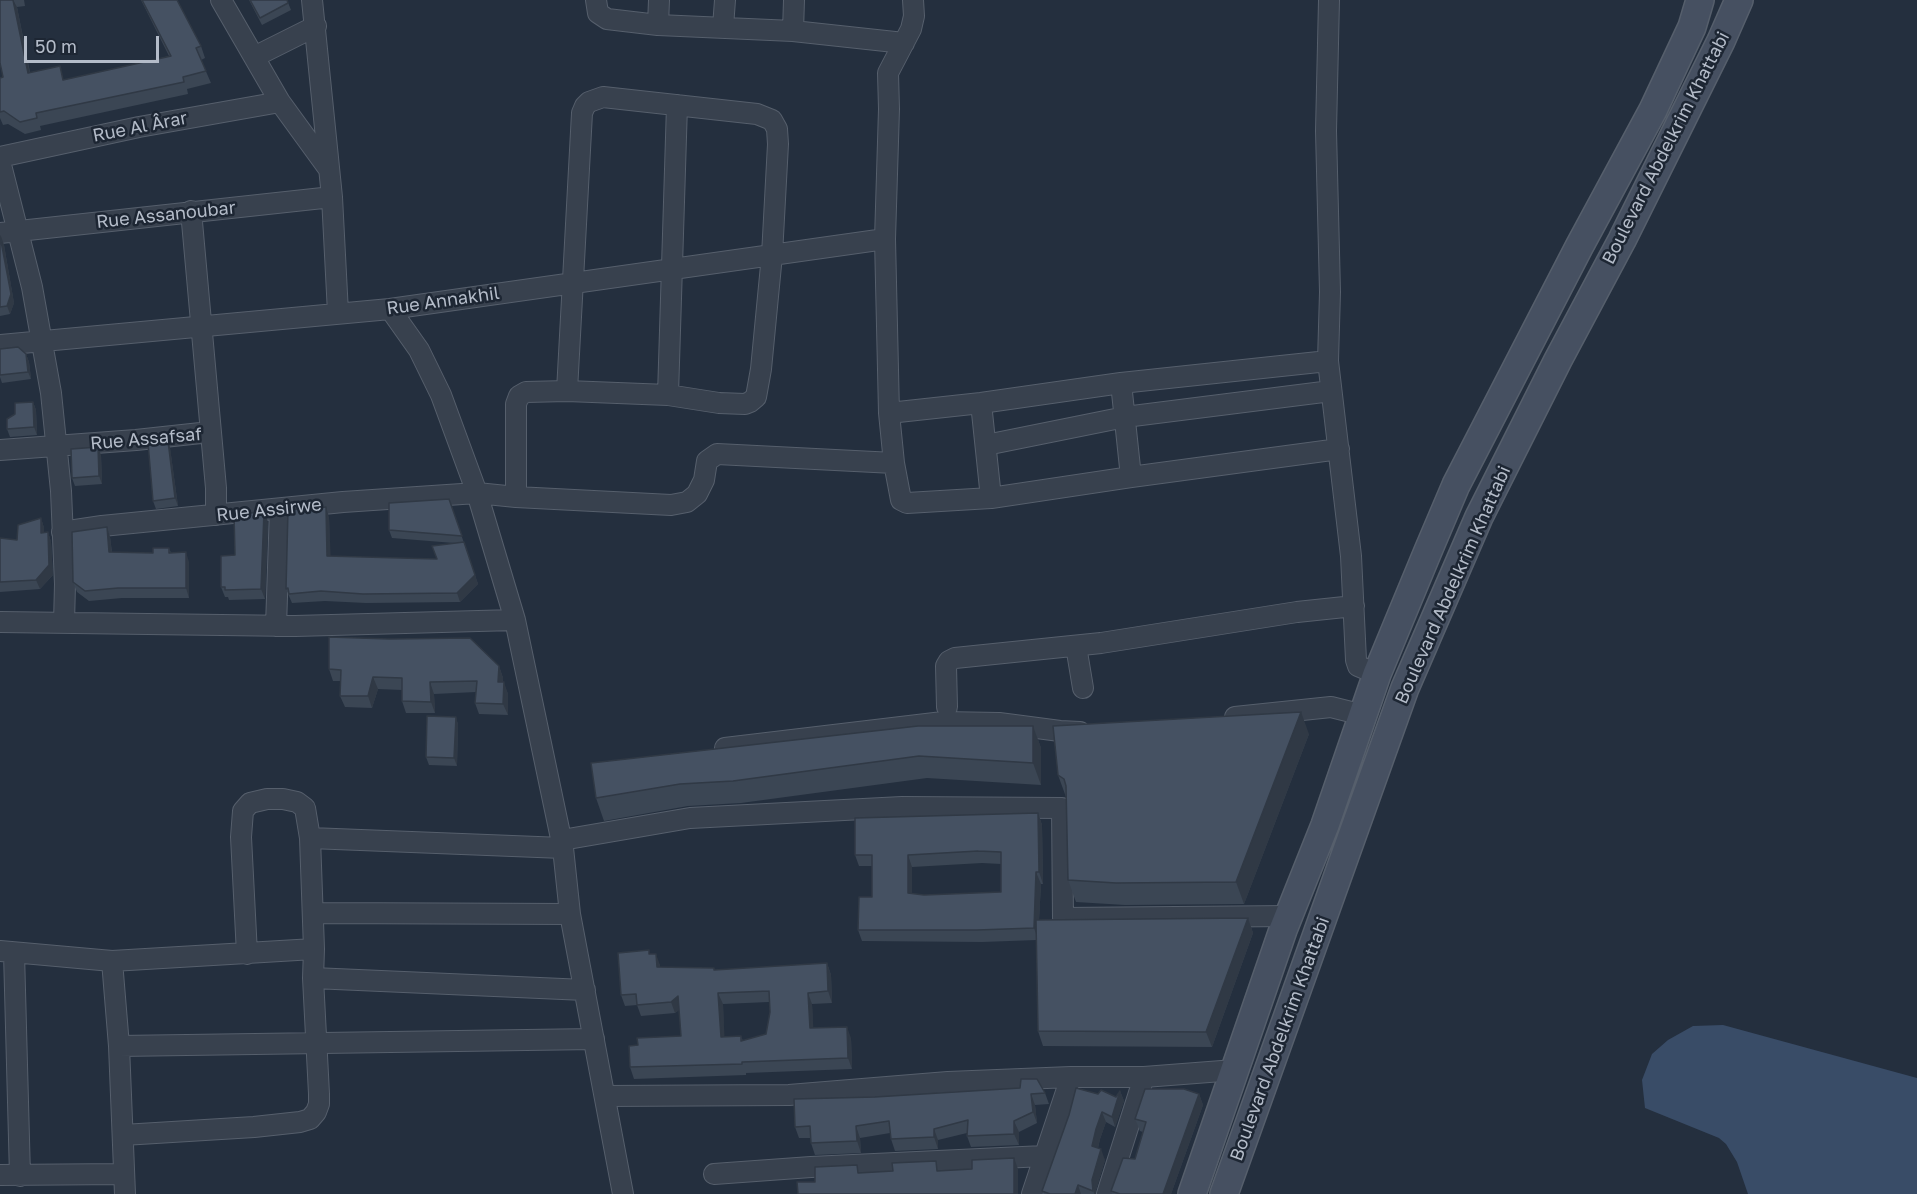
<!DOCTYPE html>
<meta charset="utf-8">
<style>
body{margin:0}
#map{position:relative;width:1917px;height:1194px;overflow:hidden;background:#242f3e;font-family:"Golos Text",sans-serif}
canvas{display:block}
.scale{position:absolute;left:24px;top:36px;width:135px;height:27px;box-sizing:border-box;border:3px solid #b4bcc9;border-top:0;padding-left:8px;font-size:18px;line-height:21px;white-space:nowrap;color:#b4bcc9;-webkit-text-stroke:4px #1d2633;paint-order:stroke}
</style>
<div id="map">
<canvas width="1917" height="1194"></canvas>
<div class="scale">50 m</div>
</div>
<script>
const context = document.querySelector('canvas').getContext('2d');
context.lineJoin = 'round';
function fill(path, color) { context.fillStyle = color; context.fill(path, 'evenodd'); }
const poly = rows => new Path2D(rows.map(r => 'M' + r).join(''));
function strokePath(path, color, width, dash) { context.strokeStyle = color; context.lineWidth = width; context.lineCap = dash ? 'butt' : 'round'; context.setLineDash(dash || []); context.stroke(path); }
function label(font, color, halo, rows, align = 'center') {
  context.font = font + ' "Golos Text",sans-serif'; context.lineWidth = 5; context.setLineDash([]); context.textBaseline = 'middle'; context.strokeStyle = halo; context.fillStyle = color; for (const [text, x, y, turn = 0] of rows) {
    context.save(); context.translate(x, y); context.rotate((+turn || 0) * Math.PI / 180); context.textAlign = isNaN(turn) ? turn : align; if (halo) context.strokeText(text, 0, 0); context.fillText(text, 0, 0); context.restore();
  }
}
const water = poly([
 [1723,1025,1917,1078,1917,1194,1748,1194,1737,1162,1726,1144,1719,1138,1645,1108,1642,1080,1652,1054,1668,1040,1693,1026]
]);
const street = poly([
 [221,0,280,102,328,168],
 [312,0,332,197,338,313],
 [596,0,598,13,607,19,658,25,793,31,904,43],
 [1329,0,1326,131,1330,292,1328,361,1351,556,1356,660,1358,666,1377,674],
 [658,25,659,0],
 [723,27,725,0],
 [793,31,794,0],
 [254,57,316,26],
 [0,157,139,127,280,102],
 [0,161,32,287,51,393,61,491,65,584,64,623],
 [191,211,216,488,216,515],
 [0,233,332,197],
 [390,309,419,350,441,395,477,493,515,620,563,848,570,914,623,1194],
 [0,345,390,309,885,239],
 [1121,383,1131,477],
 [668,395,677,105],
 [981,403,991,498],
 [889,413,981,403,1121,383,1328,361],
 [986,445,1125,417,1331,391],
 [0,450,136,440,210,432],
 [894,463,901,500,907,503,991,498,1131,477,1339,449],
 [516,497,516,404,519,396,526,392,567,391,668,395,719,403,745,404,750,402,756,397,761,369,772,255,778,144,777,129,772,120,757,114,603,97,589,102,585,106,582,113,567,391],
 [62,532,102,526,343,502,477,493,516,497,671,505,687,502,697,494,704,480,707,461,717,454,894,463,889,413,885,239,889,109,888,73,911,29,914,16,913,0],
 [0,622,295,626,515,620],
 [276,626,280,509],
 [1076,646,1083,688],
 [947,707,946,666,949,661,955,658,1101,643,1297,612,1354,606],
 [1235,717,1331,707,1363,715],
 [725,748,943,722,999,723,1060,731,1080,732],
 [310,838,563,848],
 [562,840,690,818,902,807,1062,808,1063,918,1289,916],
 [313,913,570,914],
 [0,951,112,961,314,949],
 [14,953,20,1176],
 [112,961,119,1046,125,1194],
 [313,978,585,990],
 [119,1046,594,1039],
 [605,1096,789,1095,948,1082,1071,1077,1144,1077,1235,1070],
 [123,1135,254,1127,300,1122,310,1119,316,1112,319,1104,319,1094,313,978,314,949,310,838,305,808,297,802,283,799,267,799,250,803,243,811,241,837,247,954],
 [714,1174,811,1167,1044,1156],
 [0,1175,123,1174],
 [1032,1194,1071,1077],
 [1107,1194,1144,1077]
]);
const secondary = poly([
 [1192,1194,1283,930,1325,825,1377,674,1428,551,1456,485,1579,247,1653,110,1692,27,1700,0],
 [1224,1194,1405,688,1479,517,1558,360,1622,240,1721,41,1739,0]
]);
const wall = poly([
 [0,0,24,0,25,6,17,7,30,72,65,80,169,56,141,0,177,0,201,46,205,58,201,60,211,83,187,89,188,94,40,126,41,130,25,134,8,124,3,125,0,118,0,78,3,77],
 [249,0,287,0,291,10,262,25],
 [0,236,4,245,14,303,10,314,0,316],
 [0,349,26,354,29,362,31,379,2,383,0,377],
 [33,402,36,410,37,435,10,437,7,429],
 [170,448,178,506,156,509,153,501],
 [101,455,102,484,75,486,72,478],
 [449,499,478,584,460,602,366,603,325,601,292,603,286,589,329,517,330,556,437,559,454,543,392,538,389,530],
 [41,518,44,528,44,532,48,532,51,542,53,575,40,589,0,592,0,538,17,540],
 [268,522,265,599,229,600,228,597,225,597,221,587,235,555],
 [107,527,110,537,112,552,153,553,169,548,171,553,189,562,189,598,122,598,89,601,77,592,73,582],
 [499,666,503,678,503,682,508,694,508,715,479,714,475,703,476,692,434,694,435,713,406,713,402,701,402,690,378,689,372,708,345,707,340,696,341,681,333,681,329,669],
 [456,717,458,725,457,766,429,765,426,757],
 [1033,726,1041,748,1041,785,927,778,741,803,688,806,604,821,596,798,591,763],
 [1309,734,1244,904,1125,905,1076,902,1068,880,1066,797,1058,775],
 [1038,813,1042,825,1043,884,1041,884,1039,920,1248,918,1253,933,1212,1047,1043,1046,1038,1031,1037,940,982,942,862,941,858,930,872,897,872,866,859,866,855,855],
 [982,863,1001,864,1001,892,924,895,912,894,912,867],
 [650,954,660,965,660,967,715,970,827,963,831,975,832,1003,812,1004,813,1028,851,1038,852,1069,746,1073,746,1075,634,1079,630,1067,638,1045,681,1036,679,1010,675,1013,641,1016,637,1005,625,1006,621,995],
 [769,1002,770,1012,766,1034,743,1041,741,1036,724,1037,723,1004],
 [1120,1091,1124,1101,1115,1127,1106,1122,1100,1139,1098,1148,1105,1160,1096,1190,1096,1194,1044,1194,1042,1191,1098,1094,1116,1097],
 [1045,1093,1049,1104,1035,1105,1037,1123,1019,1132,1019,1145,971,1147,967,1136,967,1133,938,1140,938,1149,895,1151,891,1139,890,1133,860,1138,861,1153,815,1155,811,1143,810,1138,799,1138,795,1127,794,1099],
 [1199,1094,1203,1105,1171,1194,1112,1194,1111,1191,1135,1159,1143,1132,1140,1131,1135,1119]
]);
const shadedWall = poly([
 [13,0,17,7,32,85,28,73],
 [1,236,4,245,14,303,10,314,7,306],
 [26,354,29,362,31,379,28,372],
 [33,402,36,410,37,435,34,427],
 [168,441,170,448,178,506,175,498],
 [98,447,101,455,102,484,99,476],
 [326,507,329,517,331,565,327,556],
 [264,512,268,522,265,599,261,589],
 [41,518,44,528,44,543,41,533],
 [107,527,110,537,113,562,109,552],
 [48,532,51,542,53,575,40,589,36,580],
 [467,551,478,584,460,602,457,593],
 [186,552,189,562,189,598,186,588],
 [499,666,503,678,502,694,498,682],
 [373,677,378,689,372,708,368,696],
 [430,682,434,694,435,713,431,702],
 [504,682,508,694,508,715,503,704],
 [1301,712,1309,734,1244,904,1236,882],
 [456,717,458,725,457,766,454,758],
 [1033,726,1041,748,1041,785,1033,763],
 [1038,813,1042,825,1043,884,1039,872],
 [908,855,912,867,912,905,908,893],
 [1036,872,1041,884,1038,940,1034,928],
 [1248,918,1253,933,1212,1047,1206,1032],
 [656,954,660,965,661,979,657,967],
 [827,963,831,975,832,1003,828,991],
 [718,993,723,1004,725,1048,721,1037],
 [808,993,812,1004,814,1039,810,1028],
 [678,996,683,1007,675,1013,671,1002],
 [847,1027,851,1038,852,1069,848,1058],
 [1120,1091,1124,1101,1115,1127,1112,1117],
 [1031,1094,1035,1105,1037,1123,1033,1112],
 [1199,1094,1203,1105,1171,1194,1163,1194],
 [1102,1112,1106,1122,1100,1139,1096,1156,1092,1146,1096,1129],
 [1014,1121,1019,1132,1019,1145,1014,1134],
 [856,1126,860,1138,861,1153,857,1141],
 [934,1129,938,1140,938,1149,934,1137],
 [1101,1149,1105,1160,1096,1190,1096,1194,1094,1194,1092,1180],
 [1014,1158,1018,1169,1018,1194,1014,1194],
 [1078,1185,1081,1194,1075,1194]
]);
const building = poly([
 [0,0,13,0,28,73,60,66,63,80,171,56,142,0,177,0,201,46,196,48,206,71,183,77,184,82,36,113,37,118,20,122,4,111,0,112,0,78,3,77,0,63,0,0],
 [250,0,287,0,288,3,260,18,250,0],
 [0,236,11,294,7,306,0,307,0,236],
 [18,347,26,354,28,372,0,375,0,349,18,347],
 [33,402,34,427,7,429,7,419,15,414,15,403,33,402],
 [168,441,175,498,153,501,148,443,168,441],
 [98,447,99,476,72,478,71,449,98,447],
 [449,499,462,536,389,530,389,503,449,499],
 [326,507,327,556,437,559,432,546,464,542,475,575,457,593,363,594,321,591,289,594,288,588,286,589,288,510,326,507],
 [264,512,261,589,225,590,225,587,221,587,221,556,235,555,234,514,264,512],
 [41,518,41,533,48,532,49,565,36,580,0,582,0,538,17,540,18,525,41,518],
 [107,527,109,552,153,553,153,548,169,548,169,553,186,552,186,588,118,588,85,591,73,582,72,532,107,527],
 [329,637,389,639,470,638,499,666,498,682,504,682,503,704,475,703,477,681,430,682,431,702,402,701,402,678,373,677,368,696,340,696,341,670,329,669,329,637],
 [1301,712,1236,882,1116,883,1068,880,1066,786,1064,779,1058,775,1053,726,1301,712],
 [427,716,456,717,454,758,426,757,427,716],
 [918,726,1033,726,1033,763,919,756,733,781,680,784,596,798,591,763,918,726],
 [1038,813,1039,872,1036,872,1034,928,977,930,858,930,859,897,872,897,872,855,855,855,855,818,1038,813],
 [978,851,1001,852,1001,892,924,895,908,893,908,855,978,851],
 [1248,918,1206,1032,1038,1031,1036,920,1248,918],
 [649,950,649,954,656,954,657,967,714,968,714,970,827,963,828,991,808,993,810,1028,847,1027,848,1058,742,1062,742,1064,630,1067,629,1046,638,1045,637,1038,681,1036,678,996,671,1002,637,1005,636,994,621,995,618,953,649,950],
 [769,991,770,1012,766,1034,741,1041,741,1036,721,1037,718,993,769,991],
 [1021,1079,1037,1079,1045,1093,1031,1094,1033,1112,1014,1121,1014,1134,967,1136,968,1120,934,1129,934,1137,891,1139,889,1121,856,1126,857,1141,811,1143,810,1126,795,1127,794,1099,875,1097,1020,1088,1021,1079],
 [1076,1088,1098,1094,1101,1090,1116,1097,1120,1091,1112,1117,1102,1112,1096,1129,1092,1146,1101,1149,1092,1180,1093,1191,1078,1185,1075,1194,1050,1194,1042,1191,1069,1115,1076,1088],
 [1145,1089,1184,1089,1199,1094,1163,1194,1120,1194,1111,1191,1123,1158,1135,1159,1146,1122,1135,1119,1145,1089],
 [1014,1158,1014,1194,798,1194,797,1182,815,1182,815,1167,857,1165,858,1173,893,1171,892,1163,936,1161,937,1171,972,1169,972,1160,1014,1158]
]);
const streetNames = [
 ["Rue Al Ârar",140,127,-11],
 ["Boulevard Abdelkrim Khattabi",1666,148,-63],
 ["Rue Assanoubar",166,215,-6],
 ["Rue Annakhil",443,301,-8],
 ["Rue Assafsaf",146,439,-5],
 ["Rue Assirwe",269,510,-6],
 ["Boulevard Abdelkrim Khattabi",1453,585,-66],
 ["Boulevard Abdelkrim Khattabi",1280,1039,-70]
];
fill(water, '#394c67');
strokePath(street, '#565f6c', 22);
strokePath(secondary, '#565f6c', 30);
strokePath(street, '#38414e', 20);
strokePath(secondary, '#465061', 27);
fill(wall, '#3b4654');
fill(shadedWall, '#303945');
fill(building, '#455162');
strokePath(building, '#303945', 1.5);
label('18px', '#b4bcc9', '#1d2633', streetNames);
</script>
